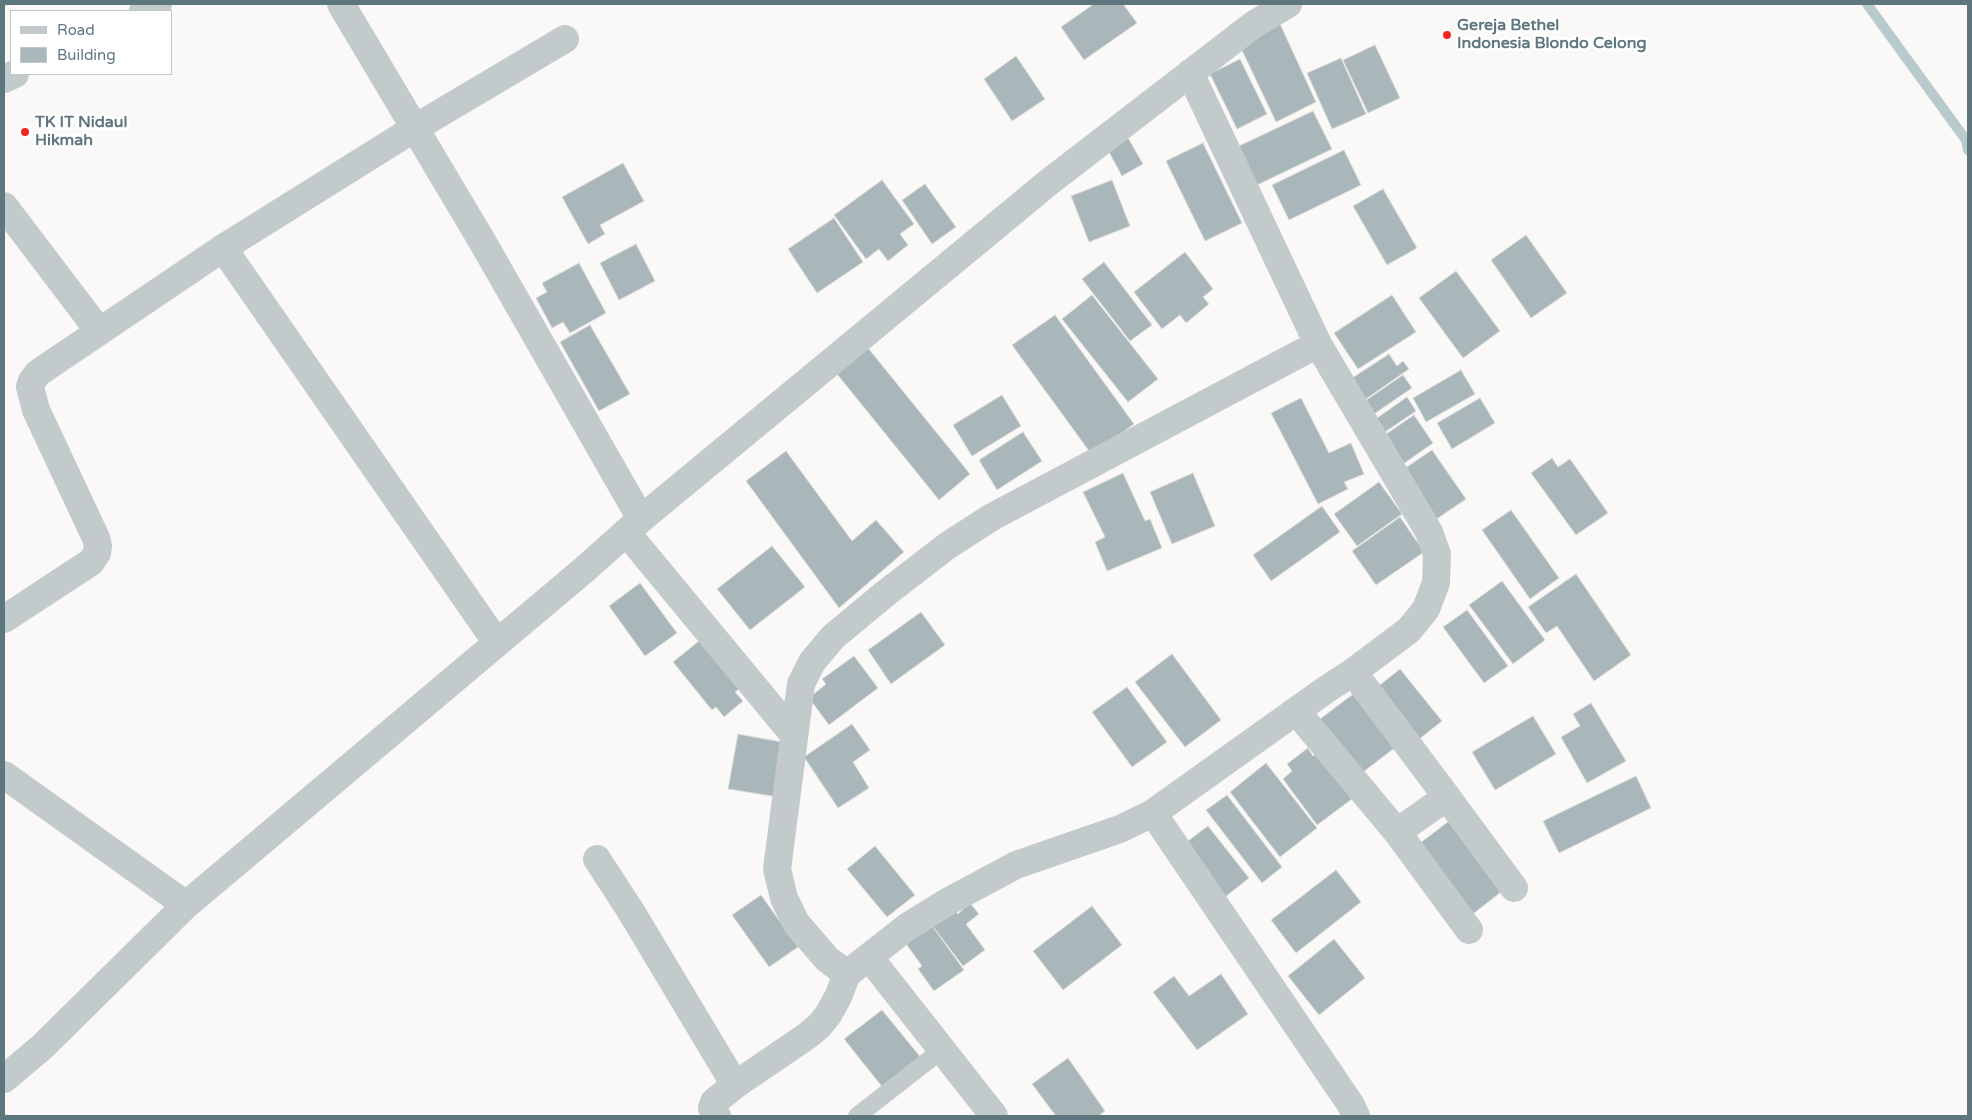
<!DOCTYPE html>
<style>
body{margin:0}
#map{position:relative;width:1972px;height:1120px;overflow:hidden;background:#faf9f7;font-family:"Varela Round",sans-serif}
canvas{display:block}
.frame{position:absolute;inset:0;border:5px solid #5e777f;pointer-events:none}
.legend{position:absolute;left:10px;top:10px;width:162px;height:65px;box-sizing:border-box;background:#fff;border:1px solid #bfc9cc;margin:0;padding:6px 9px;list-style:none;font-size:15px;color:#5e777f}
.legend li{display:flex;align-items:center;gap:10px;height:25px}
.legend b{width:25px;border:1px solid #bfc9cc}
</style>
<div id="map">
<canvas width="1972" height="1120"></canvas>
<div class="frame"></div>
<ul class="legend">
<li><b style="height:6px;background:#c2cacc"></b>Road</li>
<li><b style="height:14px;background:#a9b6ba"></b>Building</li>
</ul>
</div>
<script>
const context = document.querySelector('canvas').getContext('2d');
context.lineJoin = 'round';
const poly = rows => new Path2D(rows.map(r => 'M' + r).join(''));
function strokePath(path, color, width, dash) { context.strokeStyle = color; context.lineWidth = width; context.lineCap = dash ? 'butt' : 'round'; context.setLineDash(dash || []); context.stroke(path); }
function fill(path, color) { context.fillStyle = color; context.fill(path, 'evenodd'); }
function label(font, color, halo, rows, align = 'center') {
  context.font = font + ' "Varela Round",sans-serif'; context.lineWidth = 5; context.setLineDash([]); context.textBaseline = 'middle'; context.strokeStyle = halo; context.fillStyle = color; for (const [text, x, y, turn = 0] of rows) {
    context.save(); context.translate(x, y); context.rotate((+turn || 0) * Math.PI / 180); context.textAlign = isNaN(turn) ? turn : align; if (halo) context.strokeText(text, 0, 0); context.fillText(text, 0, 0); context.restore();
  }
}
const stream = poly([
 [1867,4,1966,140,1968,150]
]);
const building = poly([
 [1094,4,1123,4,1137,23,1084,60,1061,27,1094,4],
 [1280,24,1316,102,1276,122,1239,44,1280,24],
 [1375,45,1400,98,1368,113,1343,60,1375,45],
 [1016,56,1045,99,1012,121,984,79,1016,56],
 [1341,58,1366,114,1332,129,1307,73,1341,58],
 [1240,59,1267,114,1237,129,1210,74,1240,59],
 [1313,111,1332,149,1257,185,1239,146,1313,111],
 [1124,131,1143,164,1122,176,1104,143,1124,131],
 [1203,143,1242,223,1205,241,1166,161,1203,143],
 [1344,150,1361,185,1289,220,1272,185,1344,150],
 [623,163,644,201,600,225,605,234,588,244,562,197,623,163],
 [882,180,914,224,900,234,908,245,888,261,879,249,866,259,834,215,882,180],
 [1112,180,1130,226,1089,242,1071,196,1112,180],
 [925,184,956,227,932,244,902,200,925,184],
 [1383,189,1417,248,1387,265,1353,206,1383,189],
 [834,218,863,262,817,293,788,249,834,218],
 [1526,235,1567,293,1531,318,1491,260,1526,235],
 [636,244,655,281,619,300,600,263,636,244],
 [1185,252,1213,289,1203,297,1209,304,1186,323,1180,315,1162,329,1134,292,1185,252],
 [1104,262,1152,325,1130,341,1082,279,1104,262],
 [579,263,606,313,570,333,563,322,552,328,536,298,547,292,542,283,579,263],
 [1456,271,1500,331,1463,358,1419,298,1456,271],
 [1092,295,1158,379,1128,402,1062,319,1092,295],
 [1392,295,1416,332,1358,369,1334,333,1392,295],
 [1055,315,1134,424,1092,455,1012,345,1055,315],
 [590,325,630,394,599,411,560,342,590,325],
 [868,348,970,474,939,500,837,374,868,348],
 [1389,354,1397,366,1403,361,1409,369,1360,403,1346,382,1389,354],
 [1461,370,1475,394,1426,422,1413,398,1461,370],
 [1403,375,1412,388,1371,416,1362,403,1403,375],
 [1002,395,1021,426,972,456,953,425,1002,395],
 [1407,397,1416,411,1379,436,1370,423,1407,397],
 [1301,398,1329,453,1351,443,1364,474,1344,482,1348,489,1318,504,1271,413,1301,398],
 [1480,398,1495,423,1452,449,1437,423,1480,398],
 [1414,415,1433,443,1396,469,1376,441,1414,415],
 [1023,432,1042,461,997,490,979,460,1023,432],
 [1432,450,1466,499,1435,520,1401,471,1432,450],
 [786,451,852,541,876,520,904,552,839,608,746,481,786,451],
 [1552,458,1558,467,1570,459,1608,513,1576,535,1531,473,1552,458],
 [1123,473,1145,521,1150,519,1162,548,1107,571,1095,542,1105,537,1083,492,1123,473],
 [1193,473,1215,526,1172,544,1150,492,1193,473],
 [1379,482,1402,514,1357,546,1334,514,1379,482],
 [1322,506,1340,532,1271,581,1253,555,1322,506],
 [1511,510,1559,578,1530,599,1482,530,1511,510],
 [1400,517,1424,552,1376,585,1352,551,1400,517],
 [772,546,805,587,750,630,717,589,772,546],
 [1576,574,1631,655,1594,681,1557,626,1546,633,1528,607,1576,574],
 [1502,581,1545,640,1513,664,1469,605,1502,581],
 [640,583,677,633,645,656,609,606,640,583],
 [1467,610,1508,666,1484,683,1443,627,1467,610],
 [921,612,945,645,891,684,868,650,921,612],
 [704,637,743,686,735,692,743,701,724,717,716,707,712,710,673,662,704,637],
 [1172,654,1221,720,1185,747,1135,682,1172,654],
 [854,656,878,688,829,725,809,698,826,684,822,679,854,656],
 [1400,669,1442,721,1413,744,1371,692,1400,669],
 [1127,687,1167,742,1132,767,1092,712,1127,687],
 [1356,692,1397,746,1358,776,1316,722,1356,692],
 [1591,703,1626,761,1587,783,1561,737,1580,726,1573,714,1591,703],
 [1533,716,1556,754,1495,790,1472,752,1533,716],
 [852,724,870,750,853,762,869,788,838,808,804,757,852,724],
 [738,734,787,743,778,797,728,789,738,734],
 [1308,748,1313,756,1322,750,1356,796,1317,825,1283,779,1292,771,1287,764,1308,748],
 [1266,763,1317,828,1280,857,1230,792,1266,763],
 [1636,776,1651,808,1559,853,1543,821,1636,776],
 [1227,795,1282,867,1262,883,1206,810,1227,795],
 [1453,818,1506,888,1469,917,1415,847,1453,818],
 [1208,826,1249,878,1225,897,1184,844,1208,826],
 [875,846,915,895,887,917,847,869,875,846],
 [1336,870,1361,902,1296,953,1271,920,1336,870],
 [761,895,798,947,769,967,732,915,761,895],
 [970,903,979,914,966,924,985,950,963,966,931,924,953,908,958,914,970,903],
 [1092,906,1122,945,1063,990,1033,951,1092,906],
 [930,923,964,970,934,991,918,969,922,966,904,941,930,923],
 [1334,939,1365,978,1319,1015,1288,976,1334,939],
 [1221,974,1248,1014,1197,1050,1153,992,1174,976,1189,996,1221,974],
 [882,1010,922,1059,884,1089,844,1039,882,1010],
 [1068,1058,1105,1111,1098,1116,1056,1116,1032,1084,1068,1058]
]);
const lane = poly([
 [857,1116,943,1049]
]);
const street = poly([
 [341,4,482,241,641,519],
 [143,11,158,4],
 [1190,73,1318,344,1429,532,1437,554,1436,583,1426,609,1409,630,1353,672,1324,691,1153,813,1120,829,1016,865,949,901,907,927,847,974,827,959,796,923,784,898,777,869,801,684,812,662,833,637,886,593,947,546,992,517,1318,344],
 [4,79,15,74],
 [4,206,99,331],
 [223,248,497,643],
 [626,532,794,735],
 [4,619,91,562,97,553,98,546,96,538,36,410,30,387,32,381,38,373,223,248,415,128,565,39],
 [1296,711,1397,832,1447,797,1353,672],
 [4,775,186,905],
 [1447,797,1514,888],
 [1153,813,1351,1105,1356,1116],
 [1397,832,1469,930],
 [597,859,632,913,735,1085],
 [869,957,994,1116],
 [4,1079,42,1047,186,905,585,569,641,519,1049,182,1253,25,1288,4],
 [717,1116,712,1108,714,1102,735,1085,807,1036,819,1026,828,1015,838,997,847,974]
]);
const markers = [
 [1447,35,5,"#f3261e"],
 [25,132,5,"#f3261e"]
];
const poiNames = [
 ["Gereja Bethel",1457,26],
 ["Indonesia Blondo Celong",1457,44],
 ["TK IT Nidaul",35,123],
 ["Hikmah",35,141]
];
strokePath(stream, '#b8cacb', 10);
fill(building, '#a9b6ba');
strokePath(building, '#dcdbd9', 1);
strokePath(lane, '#c2cacc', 18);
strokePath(street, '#c2cacc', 28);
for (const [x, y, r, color] of markers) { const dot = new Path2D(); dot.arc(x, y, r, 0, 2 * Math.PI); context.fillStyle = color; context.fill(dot); strokePath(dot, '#fff', 2); }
label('bold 16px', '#5e777f', '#fff', poiNames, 'left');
</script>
